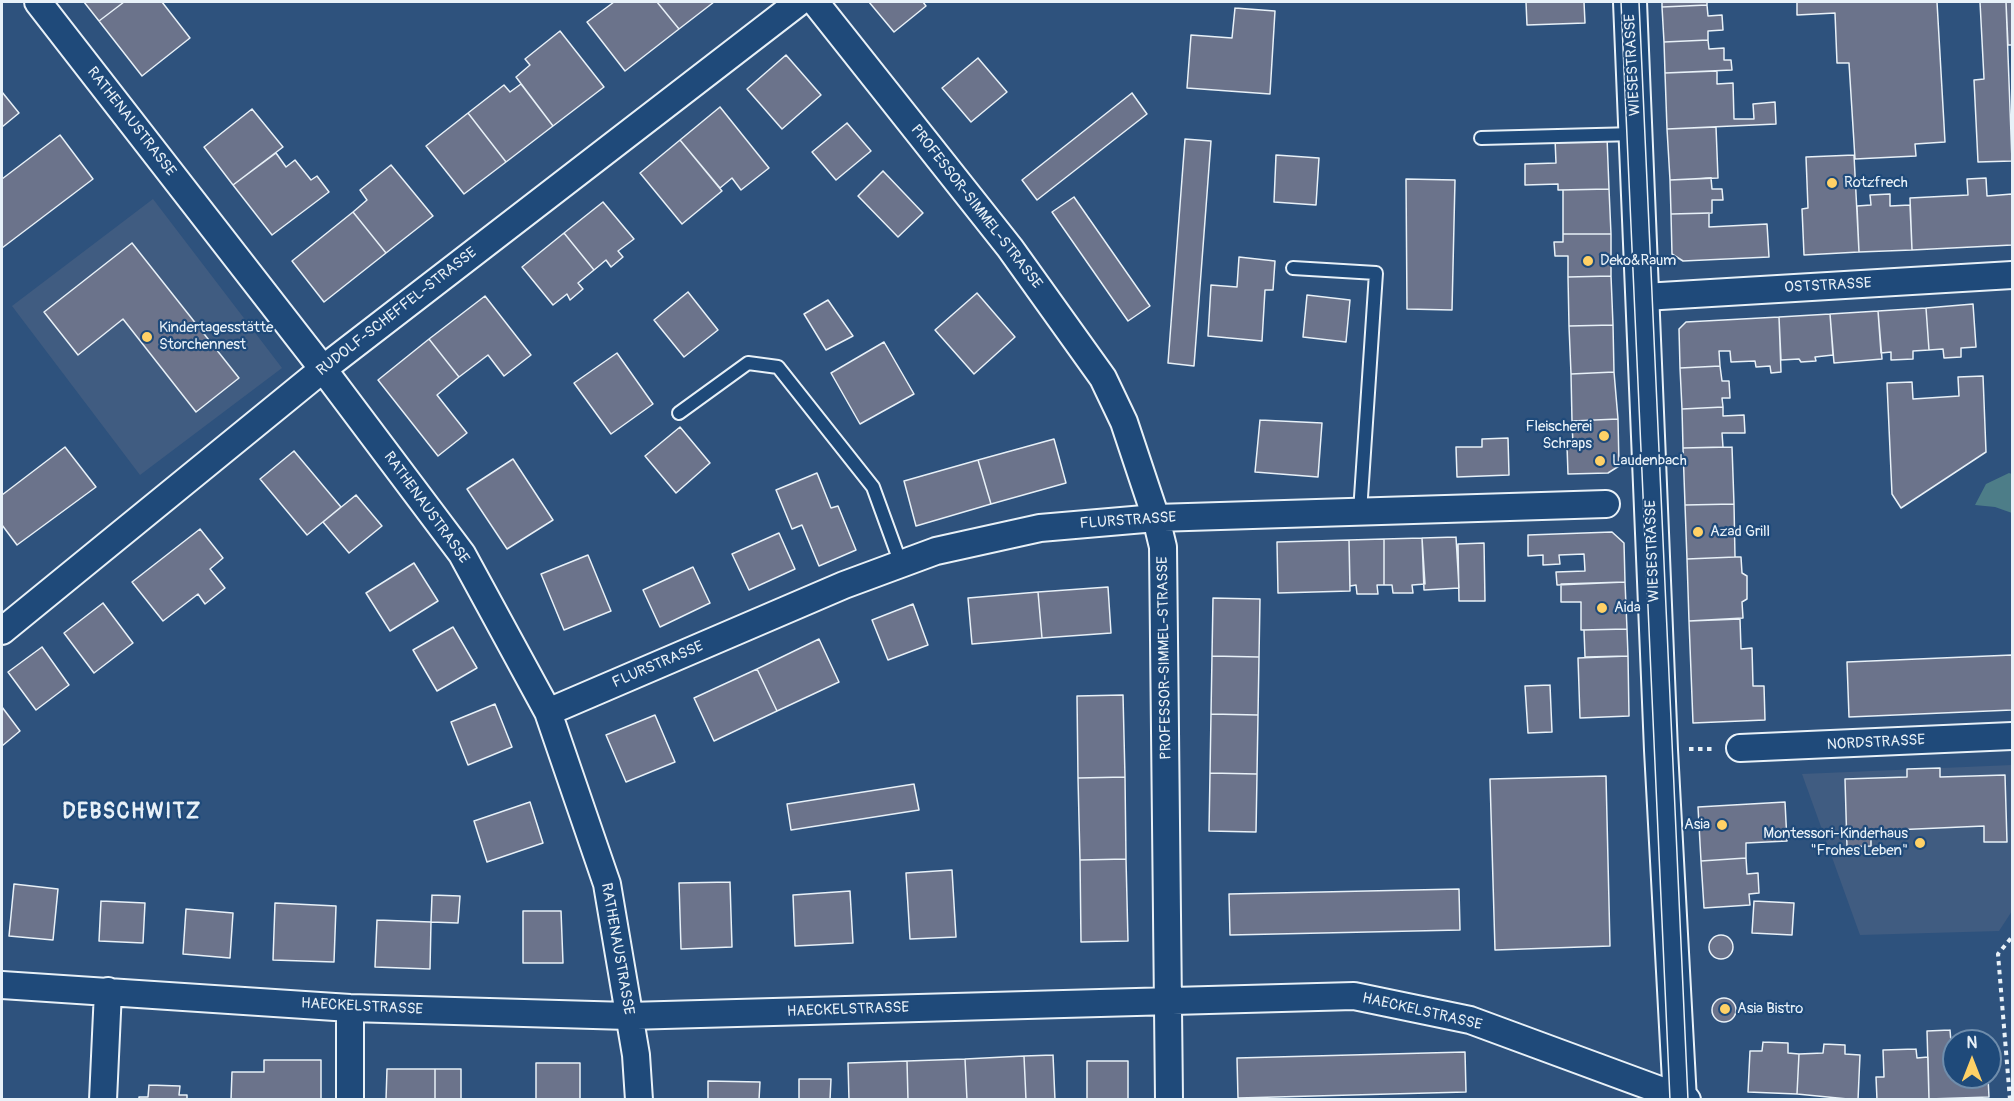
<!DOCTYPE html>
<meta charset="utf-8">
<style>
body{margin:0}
#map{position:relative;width:2014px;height:1101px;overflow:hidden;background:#2e527d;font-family:Pangolin,sans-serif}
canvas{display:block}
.frame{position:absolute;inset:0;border:3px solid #e8f1f8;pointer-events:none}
.north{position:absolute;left:1942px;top:1029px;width:60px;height:60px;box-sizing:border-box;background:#1f4a7a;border:2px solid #6f8dac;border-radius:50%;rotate:0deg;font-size:16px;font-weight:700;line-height:24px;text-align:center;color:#e8f1f8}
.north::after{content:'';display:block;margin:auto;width:21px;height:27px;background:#ffd166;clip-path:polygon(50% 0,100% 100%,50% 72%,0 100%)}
</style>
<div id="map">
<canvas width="2014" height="1101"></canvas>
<div class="frame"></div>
<div class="north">N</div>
</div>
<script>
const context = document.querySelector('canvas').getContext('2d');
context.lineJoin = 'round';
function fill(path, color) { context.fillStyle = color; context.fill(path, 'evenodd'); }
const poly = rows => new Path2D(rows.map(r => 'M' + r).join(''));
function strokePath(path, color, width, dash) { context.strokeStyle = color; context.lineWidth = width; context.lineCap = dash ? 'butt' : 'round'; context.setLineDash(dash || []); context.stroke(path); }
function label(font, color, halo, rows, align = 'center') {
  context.font = font + ' Pangolin,sans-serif'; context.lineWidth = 4.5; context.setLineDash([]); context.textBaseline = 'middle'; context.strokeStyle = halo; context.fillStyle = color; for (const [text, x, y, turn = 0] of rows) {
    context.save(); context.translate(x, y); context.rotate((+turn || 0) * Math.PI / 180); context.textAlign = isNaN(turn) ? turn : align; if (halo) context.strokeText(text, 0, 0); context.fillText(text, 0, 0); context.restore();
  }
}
const built = poly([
 [153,199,282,368,140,475,12,306],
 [2012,765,2012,911,1999,931,1860,935,1802,774]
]);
const green = poly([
 [2009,473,2012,474,2012,513,1995,507,1975,505,1986,484]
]);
const building = poly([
 [84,2,124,2,99,21,84,2],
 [124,2,162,2,190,38,142,76,99,21,124,2],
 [614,2,657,2,679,29,625,71,587,22,614,2],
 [657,2,714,2,679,29,657,2],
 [869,2,923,2,926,6,894,32,869,2],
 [1526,2,1584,2,1585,23,1527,25,1526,2],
 [1662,2,1707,2,1707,5,1662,7,1662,2],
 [1797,2,1937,2,1945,142,1915,144,1916,156,1855,159,1849,63,1837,63,1835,13,1797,15,1797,2],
 [1980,2,2006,2,2012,161,1978,162,1974,80,1984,79,1980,2],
 [2006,2,2012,2,2012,45,2008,45,2006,2],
 [1707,5,1708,16,1722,15,1723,30,1708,31,1708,40,1664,42,1662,7,1707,5],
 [1235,8,1275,11,1270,94,1187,88,1191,35,1232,38,1235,8],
 [560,31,604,87,553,126,516,77,530,65,525,59,560,31],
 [1708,40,1709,49,1724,48,1724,60,1731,60,1732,70,1665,73,1664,42,1708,40],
 [786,55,821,95,782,129,747,89,786,55],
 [978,58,1007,92,971,122,942,88,978,58],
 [1717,71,1717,84,1733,83,1734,119,1754,119,1753,104,1775,102,1776,124,1667,129,1665,73,1717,71],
 [521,84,553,126,506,162,468,113,504,85,510,92,521,84],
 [2,92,19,113,2,127,2,92],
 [1132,93,1147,114,1037,200,1022,180,1132,93],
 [720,107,769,168,741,190,732,178,720,188,680,140,720,107],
 [252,109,283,147,233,185,204,147,252,109],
 [468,113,506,162,464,194,426,146,468,113],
 [847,123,871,151,836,180,812,152,847,123],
 [1716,127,1718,178,1670,180,1667,129,1716,127],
 [60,135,93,179,2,248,2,179,60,135],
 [1607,137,1609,189,1558,190,1558,184,1525,185,1525,164,1556,163,1555,139,1607,137],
 [1185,139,1211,141,1194,366,1168,363,1185,139],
 [680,140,722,191,682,224,640,173,680,140],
 [276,153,286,167,295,160,311,180,317,176,329,192,272,235,233,185,276,153],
 [1276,155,1319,158,1316,205,1274,202,1276,155],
 [1854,155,1859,252,1804,255,1802,209,1808,208,1806,157,1854,155],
 [391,165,433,216,386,253,353,212,367,200,360,190,391,165],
 [883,171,923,213,898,237,858,196,883,171],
 [1711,178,1712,189,1722,189,1723,200,1712,200,1712,213,1671,214,1670,180,1711,178],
 [1986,178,1987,196,2012,194,2012,245,1912,250,1910,198,1968,195,1967,179,1986,178],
 [1406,179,1455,180,1452,310,1407,309,1406,179],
 [1609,189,1611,234,1563,234,1563,190,1609,189],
 [1890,194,1890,206,1910,205,1912,250,1859,252,1857,206,1871,205,1870,195,1890,194],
 [1074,197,1150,306,1128,321,1052,212,1074,197],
 [603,202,634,239,618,251,623,257,611,267,606,260,594,270,564,233,603,202],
 [353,212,386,253,324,302,292,261,353,212],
 [1709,213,1709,227,1767,224,1769,257,1683,261,1672,254,1671,214,1709,213],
 [564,233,594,270,578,283,583,289,570,300,567,294,553,305,522,267,564,233],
 [1563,234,1611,234,1611,276,1568,277,1568,256,1555,256,1554,242,1563,242,1563,234],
 [132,243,239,378,196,412,123,319,78,355,44,312,132,243],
 [1239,257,1275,261,1273,290,1265,290,1262,341,1208,336,1211,285,1237,287,1239,257],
 [1611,276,1613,325,1569,326,1568,277,1611,276],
 [688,292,718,330,684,357,654,320,688,292],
 [977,293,1015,337,974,374,935,330,977,293],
 [1307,295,1350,300,1346,342,1303,337,1307,295],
 [485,296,531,355,504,376,488,355,459,377,429,339,485,296],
 [828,300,853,336,826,350,804,314,828,300],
 [1973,304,1976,347,1961,348,1961,357,1944,358,1943,349,1929,350,1926,308,1973,304],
 [1926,308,1929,350,1913,351,1913,359,1891,360,1891,352,1881,353,1878,311,1926,308],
 [1878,311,1882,359,1834,363,1830,314,1878,311],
 [1830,314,1833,355,1815,357,1816,361,1801,362,1799,359,1781,360,1779,317,1830,314],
 [1779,317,1781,372,1771,373,1770,366,1756,367,1755,361,1731,362,1730,351,1719,351,1720,366,1680,368,1679,329,1686,322,1779,317],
 [1613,325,1614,372,1571,374,1569,326,1613,325],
 [429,339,459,377,437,395,467,433,438,456,378,380,429,339],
 [884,342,914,394,860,424,831,373,884,342],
 [617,353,653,404,611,434,574,383,617,353],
 [1720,366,1722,381,1729,381,1730,398,1722,398,1723,407,1682,409,1680,368,1720,366],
 [1614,372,1618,419,1572,421,1571,374,1614,372],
 [1983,376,1986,452,1901,508,1892,494,1887,383,1912,382,1913,399,1959,396,1958,377,1983,376],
 [1723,407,1723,416,1744,415,1745,433,1722,433,1723,447,1683,448,1682,409,1723,407],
 [1618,419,1619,466,1608,473,1568,474,1567,446,1573,445,1572,421,1618,419],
 [1260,420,1322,423,1318,477,1255,472,1260,420],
 [680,427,710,463,676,493,645,456,680,427],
 [1508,438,1509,475,1457,477,1456,447,1482,447,1482,439,1508,438],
 [1054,439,1066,483,991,504,978,460,1054,439],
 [65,447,96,487,17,545,2,525,2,495,65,447],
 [1732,447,1734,504,1685,505,1683,448,1732,447],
 [294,451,341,507,307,535,260,479,294,451],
 [513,459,553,520,507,549,467,489,513,459],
 [978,460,991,504,916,526,904,481,978,460],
 [817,473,831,508,838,506,856,550,819,566,802,525,792,529,776,490,817,473],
 [356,495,382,526,349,553,323,522,356,495],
 [1734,504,1735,557,1687,559,1685,505,1734,504],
 [200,529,223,558,210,569,225,588,205,604,198,594,163,621,132,582,200,529],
 [1612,532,1624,543,1625,582,1557,585,1556,572,1585,571,1584,554,1559,555,1560,564,1543,565,1543,555,1528,556,1528,535,1612,532],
 [779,533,795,569,749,590,732,554,779,533],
 [1456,537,1459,588,1424,590,1422,538,1456,537],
 [1422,538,1425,584,1412,585,1413,593,1393,593,1392,585,1384,585,1384,539,1422,538],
 [1384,539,1384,585,1377,585,1378,594,1357,594,1356,585,1350,586,1349,540,1384,539],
 [1349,540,1350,591,1278,593,1277,542,1349,540],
 [1484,543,1485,601,1459,601,1458,544,1484,543],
 [588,555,611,611,564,630,541,574,588,555],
 [1735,557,1741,557,1742,573,1747,576,1747,599,1742,602,1743,618,1689,621,1687,559,1735,557],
 [414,563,438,601,390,631,366,593,414,563],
 [693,567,710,603,660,627,643,590,693,567],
 [1625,582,1627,629,1581,630,1581,602,1561,602,1561,584,1625,582],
 [1108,587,1111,633,1042,638,1038,592,1108,587],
 [1038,592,1042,638,972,644,968,598,1038,592],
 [1213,598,1260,599,1259,657,1212,656,1213,598],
 [103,603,133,643,94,673,64,633,103,603],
 [913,604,928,645,888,660,872,620,913,604],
 [1740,619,1741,649,1752,648,1753,686,1764,686,1765,720,1693,723,1689,621,1740,619],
 [453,627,477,668,437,691,413,650,453,627],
 [1627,629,1628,656,1585,657,1584,630,1627,629],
 [819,639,839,682,777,711,757,669,819,639],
 [42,647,69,685,36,710,8,672,42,647],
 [2012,655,2012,710,1849,717,1847,662,2012,655],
 [1212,656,1259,657,1258,715,1211,714,1212,656],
 [1628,656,1629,716,1580,718,1578,658,1628,656],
 [757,669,777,711,714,741,694,698,757,669],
 [1550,685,1552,732,1528,733,1525,686,1550,685],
 [1123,695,1125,777,1078,778,1077,696,1123,695],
 [495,704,512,747,468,765,451,722,495,704],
 [2,707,20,731,2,746,2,707],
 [1211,714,1258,715,1257,774,1210,773,1211,714],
 [655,715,675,762,626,782,606,735,655,715],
 [1940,768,1940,777,2005,775,2007,842,1984,842,1984,826,1871,831,1871,846,1847,847,1845,779,1907,777,1907,769,1940,768],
 [1210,773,1257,774,1256,832,1209,831,1210,773],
 [1606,776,1610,946,1495,950,1490,779,1606,776],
 [1125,777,1126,859,1080,860,1078,778,1125,777],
 [914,784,919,810,791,830,787,804,914,784],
 [530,802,543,843,487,862,474,821,530,802],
 [1785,802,1787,841,1746,843,1746,858,1701,861,1698,807,1785,802],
 [1746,858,1747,874,1758,873,1759,893,1749,894,1750,905,1704,908,1701,861,1746,858],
 [1126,859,1128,941,1081,942,1080,860,1126,859],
 [952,870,956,937,910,939,906,873,952,870],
 [730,882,732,947,681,949,679,883,730,882],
 [14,884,58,889,53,940,9,936,14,884],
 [1459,889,1460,930,1230,935,1229,894,1459,889],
 [850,891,853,943,795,946,793,895,850,891],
 [432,895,460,896,458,923,431,922,432,895],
 [101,901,145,903,143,943,99,941,101,901],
 [1754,901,1794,903,1792,935,1752,933,1754,901],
 [275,903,336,906,334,962,273,960,275,903],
 [186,909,233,913,230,958,183,954,186,909],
 [523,911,561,911,563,963,523,963,523,911],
 [377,920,431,922,430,969,375,967,377,920],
 '1709 947a12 12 0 1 1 24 0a12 12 0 1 1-24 0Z',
 '1712 1010a12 12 0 1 1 24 0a12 12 0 1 1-24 0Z',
 [1950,1030,1954,1077,1988,1077,1989,1097,1929,1099,1927,1031,1950,1030],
 [1763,1042,1788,1043,1788,1053,1799,1054,1797,1094,1748,1092,1750,1051,1762,1051,1763,1042],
 [1824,1044,1845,1045,1845,1054,1860,1055,1858,1100,1797,1094,1799,1054,1823,1053,1824,1044],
 [1916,1049,1917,1058,1928,1057,1929,1099,1877,1100,1876,1077,1884,1077,1883,1050,1916,1049],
 [1465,1052,1466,1092,1238,1098,1237,1058,1465,1052],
 [1053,1055,1055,1100,1026,1100,1024,1056,1053,1055],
 [1024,1056,1026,1100,967,1100,965,1059,1024,1056],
 [965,1059,967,1100,908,1100,907,1061,965,1059],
 [264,1060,321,1060,321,1100,231,1100,232,1072,264,1072,264,1060],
 [907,1061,908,1100,849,1100,848,1063,907,1061],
 [1087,1061,1128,1061,1128,1100,1087,1100,1087,1061],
 [536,1063,580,1063,580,1100,536,1100,536,1063],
 [387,1069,435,1069,435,1100,386,1100,387,1069],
 [435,1069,461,1069,461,1100,435,1099,435,1069],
 [799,1079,831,1079,830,1100,799,1100,799,1079],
 [708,1081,760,1082,759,1100,708,1100,708,1081],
 [149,1085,180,1086,179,1095,187,1095,187,1100,139,1100,139,1097,148,1097,149,1085]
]);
const path = poly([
 [1689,749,1715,749],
 [2010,1100,1998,954,2012,937]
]);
const service = poly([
 [1481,138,1635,134],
 [1293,268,1376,273,1360,512],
 [679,413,748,363,778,367,873,487,901,564]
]);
const minor = poly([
 [38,2,323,369,462,554,548,712,607,884,636,1055,639,1100],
 [815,2,1010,248,1103,378,1124,422,1156,518,1163,547,1169,1100],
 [1644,297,2012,275],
 [2,631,323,369,799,2],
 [548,712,844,585,936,551,1040,528,1156,518,1606,504],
 [1740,748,2012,736],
 [2,985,350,1008,628,1016,1354,996,1470,1020,1687,1100],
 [103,1100,108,991],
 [350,1100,350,1008]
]);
const tertiary = poly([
 [1630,2,1661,750,1680,1100]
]);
const tram = poly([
 [1621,2,1670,1100],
 [1639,2,1688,1100]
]);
const markers = [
 [1832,183,6,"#ffd166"],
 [1588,261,6,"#ffd166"],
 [147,337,6,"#ffd166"],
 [1604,436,6,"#ffd166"],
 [1600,461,6,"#ffd166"],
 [1698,532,6,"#ffd166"],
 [1602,608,6,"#ffd166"],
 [1722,825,6,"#ffd166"],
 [1920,843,6,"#ffd166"],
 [1725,1009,6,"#ffd166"]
];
const streetNames = [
 ["WIESESTRASSE",1633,65,-93],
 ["RATHENAUSTRASSE",131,122,52],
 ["PROFESSOR-SIMMEL-STRASSE",976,207,52],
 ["OSTSTRASSE",1828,286,-3],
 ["RUDOLF-SCHEFFEL-STRASSE",397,312,-38],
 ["RATHENAUSTRASSE",426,508,54],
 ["FLURSTRASSE",1128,521,-4],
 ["WIESESTRASSE",1653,551,-92],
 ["PROFESSOR-SIMMEL-STRASSE",1165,658,-91],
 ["FLURSTRASSE",658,665,-23],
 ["NORDSTRASSE",1876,743,-3],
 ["RATHENAUSTRASSE",617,949,80],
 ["HAECKELSTRASSE",362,1007,3],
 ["HAECKELSTRASSE",848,1010,-2],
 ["HAECKELSTRASSE",1422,1012,13]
];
const poiNames = [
 ["Rotzfrech",1844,183],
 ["Deko&Raum",1600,261],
 ["Kindertagesstätte",159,328],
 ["Storchennest",159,345],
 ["Fleischerei",1592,427,"right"],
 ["Schraps",1592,444,"right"],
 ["Laudenbach",1612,461],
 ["Azad Grill",1710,532],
 ["Aida",1614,608],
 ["Asia",1710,825,"right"],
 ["Montessori-Kinderhaus",1908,834,"right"],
 ["\"Frohes Leben\"",1908,851,"right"],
 ["Asia Bistro",1737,1009]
];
const districtNames = [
 ["DEBSCHWITZ",132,813]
];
fill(built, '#405c81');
fill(green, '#4d7d88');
fill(building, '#6b738b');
strokePath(building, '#e8f1f8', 1.5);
strokePath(service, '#e8f1f8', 16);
strokePath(minor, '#e8f1f8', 30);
strokePath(tertiary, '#e8f1f8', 36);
strokePath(path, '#e8f1f8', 4, [4.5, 4.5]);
strokePath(service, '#1f4a7a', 12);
strokePath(minor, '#1f4a7a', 26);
strokePath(tertiary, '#1f4a7a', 32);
strokePath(tram, '#e8f1f8', 1.5);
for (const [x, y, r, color] of markers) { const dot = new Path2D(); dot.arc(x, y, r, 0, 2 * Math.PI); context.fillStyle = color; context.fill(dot); strokePath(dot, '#1f4a7a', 2); }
label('15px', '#e8f1f8', '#1f4a7a', streetNames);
label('15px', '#e8f1f8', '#1f4a7a', poiNames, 'left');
context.letterSpacing = '1.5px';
label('bold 21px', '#e8f1f8', '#1f4a7a', districtNames);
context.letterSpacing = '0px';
</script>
